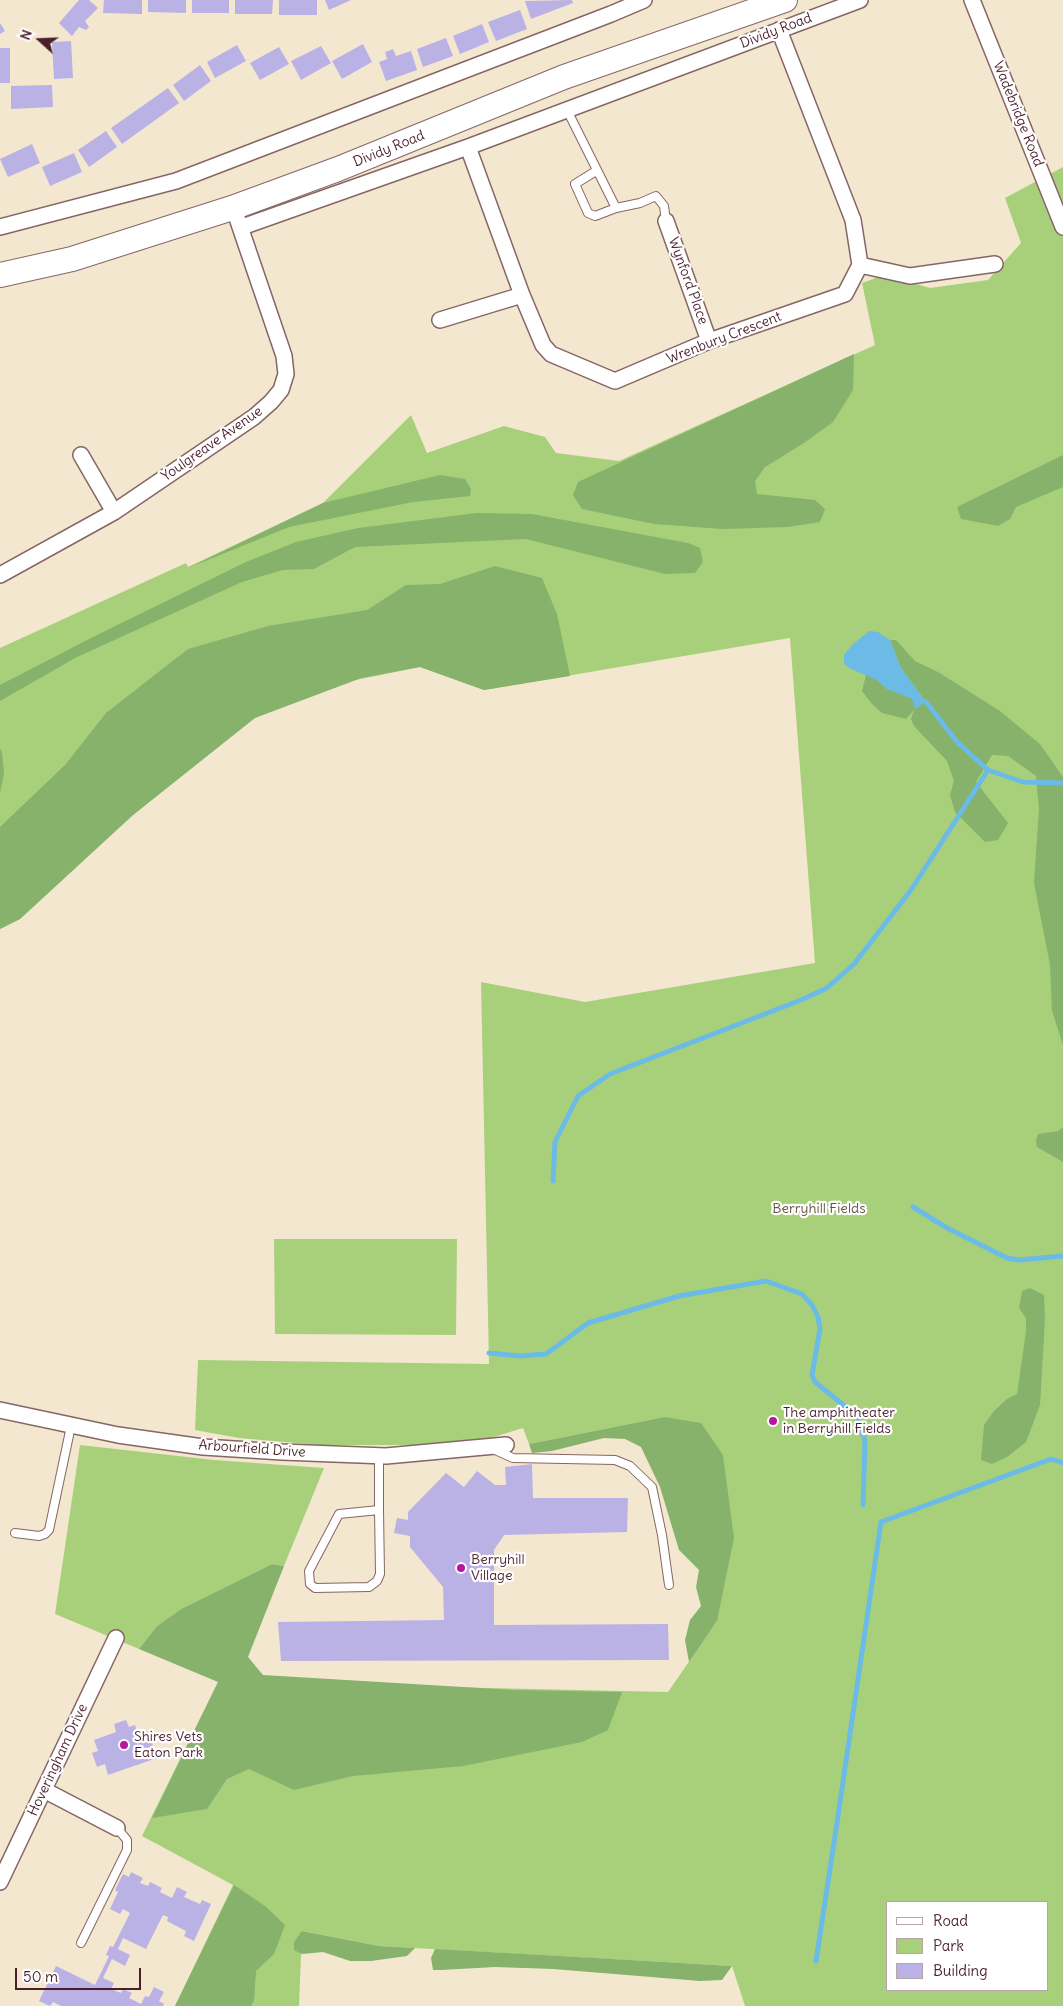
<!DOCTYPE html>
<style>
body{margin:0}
#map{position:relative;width:1063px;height:2006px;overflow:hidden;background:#f4e7d0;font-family:Delius,sans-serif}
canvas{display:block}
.legend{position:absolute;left:886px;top:1901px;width:162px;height:90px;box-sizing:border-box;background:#fff;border:1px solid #b7a5aa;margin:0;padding:6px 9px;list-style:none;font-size:15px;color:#4a1f2b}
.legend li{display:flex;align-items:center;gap:10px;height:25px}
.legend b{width:25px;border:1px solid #b7a5aa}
.north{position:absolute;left:15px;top:15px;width:50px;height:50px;-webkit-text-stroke:4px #fff;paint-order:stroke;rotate:290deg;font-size:14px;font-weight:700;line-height:20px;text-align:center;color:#4a1f2b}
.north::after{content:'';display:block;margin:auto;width:18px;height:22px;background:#4a1f2b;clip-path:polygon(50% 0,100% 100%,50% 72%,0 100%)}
.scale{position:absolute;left:15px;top:1968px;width:126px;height:22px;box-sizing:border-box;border:2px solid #4a1f2b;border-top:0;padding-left:6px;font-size:15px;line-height:18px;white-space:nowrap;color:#4a1f2b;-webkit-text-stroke:4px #fff;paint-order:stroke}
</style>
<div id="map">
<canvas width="1063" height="2006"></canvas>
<ul class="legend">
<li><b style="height:6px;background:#fff"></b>Road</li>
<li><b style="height:14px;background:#a8d07b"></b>Park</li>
<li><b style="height:14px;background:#bab2e5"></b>Building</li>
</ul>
<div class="north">N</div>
<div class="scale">50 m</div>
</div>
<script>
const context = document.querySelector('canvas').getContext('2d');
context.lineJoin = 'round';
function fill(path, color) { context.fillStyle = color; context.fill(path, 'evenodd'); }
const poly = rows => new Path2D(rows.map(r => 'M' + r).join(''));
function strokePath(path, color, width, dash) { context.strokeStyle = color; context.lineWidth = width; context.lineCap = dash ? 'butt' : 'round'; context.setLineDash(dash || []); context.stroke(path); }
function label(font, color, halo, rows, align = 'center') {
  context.font = font + ' Delius,sans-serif'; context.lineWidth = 4.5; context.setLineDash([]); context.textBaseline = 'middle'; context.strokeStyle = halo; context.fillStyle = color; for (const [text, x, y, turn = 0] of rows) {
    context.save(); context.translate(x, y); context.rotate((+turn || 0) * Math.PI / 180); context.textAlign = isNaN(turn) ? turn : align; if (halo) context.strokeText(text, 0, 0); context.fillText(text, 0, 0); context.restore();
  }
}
const green = poly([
 [1063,167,1063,2006,745,2006,732,1966,379,1946,302,1931,299,2006,175,2006,233,1885,142,1836,218,1682,668,1692,717,1621,664,1417,529,1444,523,1428,487,1439,436,1445,319,1445,239,1438,195,1430,198,1360,489,1364,481,982,585,1002,815,963,790,638,484,690,420,667,356,680,254,718,133,815,20,919,0,929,0,648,186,563,188,567,323,503,411,415,427,453,504,426,545,437,556,453,619,461,875,345,862,283,884,275,930,288,988,280,1021,243,1005,198],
 [887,1902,1047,1902,1047,1990,887,1990],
 [274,1239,457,1239,456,1335,275,1334],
 [80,1445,214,1460,324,1468,284,1566,272,1564,181,1609,157,1626,139,1649,55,1614]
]);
const forest = poly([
 [854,354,853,390,833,422,804,443,765,467,755,481,757,494,815,500,825,509,820,522,788,527,723,529,654,524,582,509,573,495,578,482],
 [1063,455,1063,487,1016,507,1010,519,998,526,961,519,957,507],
 [440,475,465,479,471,489,470,496,413,502,289,527,188,568,323,503],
 [477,513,532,514,688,543,700,548,703,562,695,573,665,574,526,539,355,547,314,569,283,570,242,582,77,657,0,701,0,685,95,636,246,562,296,542,358,528],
 [495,566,542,578,557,614,570,676,484,690,420,667,361,678,255,718,133,815,20,919,0,929,0,827,65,765,106,713,188,649,268,626,367,610,406,585,440,584],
 [890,640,896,640,915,661,938,672,1000,711,1040,744,1063,777,1063,1045,1052,1011,1050,965,1034,883,1039,809,1036,776,1008,756,992,755,976,782,1008,823,998,840,985,842,955,812,950,795,954,781,947,761,914,726,911,719,914,710,906,719,882,713,872,704,862,691,866,675,877,680,887,689,926,702,901,668],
 [0,749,2,752,4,773,0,793],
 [1063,1127,1063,1162,1037,1147,1036,1141,1038,1134,1058,1131],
 [1030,1288,1044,1295,1045,1319,1040,1405,1026,1442,1007,1457,992,1464,981,1460,984,1425,994,1411,1007,1399,1017,1394,1026,1331,1026,1318,1019,1308,1022,1291],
 [664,1417,701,1423,723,1455,734,1538,717,1621,689,1662,685,1640,690,1620,701,1606,696,1587,699,1570,679,1550,660,1487,641,1447,625,1439,604,1438,552,1451,532,1453,529,1444],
 [272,1564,284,1566,248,1657,263,1675,513,1690,622,1692,608,1730,582,1742,463,1766,353,1776,294,1790,249,1769,227,1779,207,1809,152,1818,218,1682,139,1649,157,1626,181,1609],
 [234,1885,265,1906,285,1925,274,1954,256,1971,254,2001,251,2006,175,2006],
 [302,1931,379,1946,415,1948,407,1956,371,1961,350,1961,323,1952,302,1954,294,1950,294,1942],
 [435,1949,595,1958,732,1966,722,1980,700,1981,553,1969,495,1967,441,1970,433,1970,431,1958]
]);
const water = poly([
 [869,631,878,632,890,640,901,668,926,702,915,709,912,699,887,689,877,680,851,669,844,664,844,655,852,645]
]);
const stream = poly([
 [926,702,958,743,988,770,1023,782,1063,783],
 [837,979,854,964,911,890,988,770],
 [553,1181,555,1142,578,1096,610,1074,801,1000,825,989,835,981],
 [913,1207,947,1228,1007,1258,1019,1260,1063,1256],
 [489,1353,520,1356,546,1354,588,1323,679,1296,766,1281,802,1294,812,1305,818,1317,820,1329,812,1375,815,1382,857,1416,865,1441,863,1505],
 [881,1522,1051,1459,1063,1463],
 [838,1816,881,1522],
 [816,1961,838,1816]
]);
const building = poly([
 [79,0,89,0,98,8,85,21,89,27,86,30,79,27,72,36,59,23],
 [104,0,142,0,142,14,103,13],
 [148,0,186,0,186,13,148,12],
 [192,0,229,0,229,13,192,13],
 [235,0,273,0,272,14,235,14],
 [279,0,317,0,317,15,279,15],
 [325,0,351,0,329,10],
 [572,0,573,3,531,19,525,1],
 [520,10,527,29,496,41,488,22],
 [0,23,5,31,0,34],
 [482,24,489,42,460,54,453,36],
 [446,38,453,56,423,67,417,49],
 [71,41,73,78,54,79,52,42],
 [363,44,372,62,342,79,332,61],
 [237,45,246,61,215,78,207,62],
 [321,46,331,63,301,80,291,61],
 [279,47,289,64,260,80,250,63],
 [0,48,10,48,10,83,0,83],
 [393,49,396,56,411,51,417,70,386,81,379,62,387,59,385,52],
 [200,65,211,81,184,101,173,85],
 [52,85,53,107,11,109,11,86],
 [168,88,179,103,122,144,111,128],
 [106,131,117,147,89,167,78,150],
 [32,144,40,163,8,177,0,159],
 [74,153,82,172,50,186,42,167],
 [532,1464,533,1498,628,1498,627,1532,504,1535,494,1550,494,1625,668,1624,669,1660,281,1661,278,1622,444,1620,443,1587,410,1547,410,1536,394,1533,397,1518,408,1520,408,1512,446,1473,464,1487,477,1471,495,1485,506,1485,505,1467],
 [126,1720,129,1727,135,1725,138,1735,148,1731,157,1758,108,1775,105,1764,97,1767,92,1753,98,1751,94,1740,116,1732,114,1724],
 [131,1872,143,1878,140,1883,148,1886,150,1882,162,1888,160,1892,172,1898,177,1887,187,1892,184,1897,200,1904,202,1900,211,1904,194,1941,184,1936,186,1931,167,1921,168,1917,163,1915,146,1949,123,1938,118,1949,130,1955,125,1966,112,1959,103,1978,114,1983,111,1989,121,1993,123,1989,132,1993,129,1998,141,2004,145,1996,149,1997,154,1987,164,1992,159,2001,164,2004,163,2006,61,2006,53,2002,50,2006,39,2001,56,1966,95,1985,109,1956,106,1955,110,1946,113,1947,130,1913,123,1909,120,1914,110,1909,118,1892,115,1890,123,1874,129,1877]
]);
const service = poly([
 [567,110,616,208,640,203,656,196,664,206,666,221],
 [596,171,575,184,588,213,595,216,616,208],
 [493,1449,513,1458,615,1460,630,1466,652,1487,662,1535,669,1585],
 [379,1456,379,1510,380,1574,377,1581,369,1587,315,1588,310,1584,309,1571,339,1514,379,1510],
 [15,1533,39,1536,45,1534,49,1530,71,1426],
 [81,1943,127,1850,127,1840,117,1828]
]);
const minor = poly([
 [972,0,1063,227],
 [468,147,522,295,543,345,551,354,615,381,709,341,845,294,860,265,853,220,779,30],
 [666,221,709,341],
 [0,227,176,181,611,14,644,0],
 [242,227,468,147,860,0],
 [860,265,910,276,995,264],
 [440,320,522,295],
 [81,455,114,512],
 [0,575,114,512,254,417,271,402,281,390,286,374,284,356,237,218],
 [0,1410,118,1435,203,1447,282,1452,386,1456,506,1445],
 [44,1790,117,1828],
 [0,1882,116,1638]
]);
const primary = poly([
 [0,275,72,259,232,208,338,169,564,77,785,0]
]);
const markers = [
 [773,1421,5,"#b5179e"],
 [461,1568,5,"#b5179e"],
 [124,1745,5,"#b5179e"]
];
const streetNames = [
 ["Dividy Road",776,31,-21],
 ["Wadebridge Road",1018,114,68],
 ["Dividy Road",389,149,-22],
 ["Wynford Place",688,281,70],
 ["Wrenbury Crescent",724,338,-21],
 ["Youlgreave Avenue",212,444,-35],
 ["Arbourfield Drive",252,1449,4],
 ["Hoveringham Drive",58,1760,-65]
];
const parkNames = [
 ["Berryhill Fields",819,1209]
];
const poiNames = [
 ["The amphitheater",783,1413],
 ["in Berryhill Fields",783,1429],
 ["Berryhill",471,1560],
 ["Village",471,1576],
 ["Shires Vets",134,1737],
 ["Eaton Park",134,1753]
];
fill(green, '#a8d07b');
fill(forest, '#86b26b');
fill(water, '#6bbbe6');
strokePath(stream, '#6bbbe6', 5);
fill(building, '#bab2e5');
strokePath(service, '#866565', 10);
strokePath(minor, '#866565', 18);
strokePath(primary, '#866565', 26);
strokePath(service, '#fff', 8);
strokePath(minor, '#fff', 15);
strokePath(primary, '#fff', 24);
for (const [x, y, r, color] of markers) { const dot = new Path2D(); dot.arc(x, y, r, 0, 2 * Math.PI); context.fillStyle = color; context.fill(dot); strokePath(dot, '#fff', 2); }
label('14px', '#4a1f2b', '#fff', streetNames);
label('14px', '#665443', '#fff', parkNames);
label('14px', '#4a1f2b', '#fff', poiNames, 'left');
</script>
